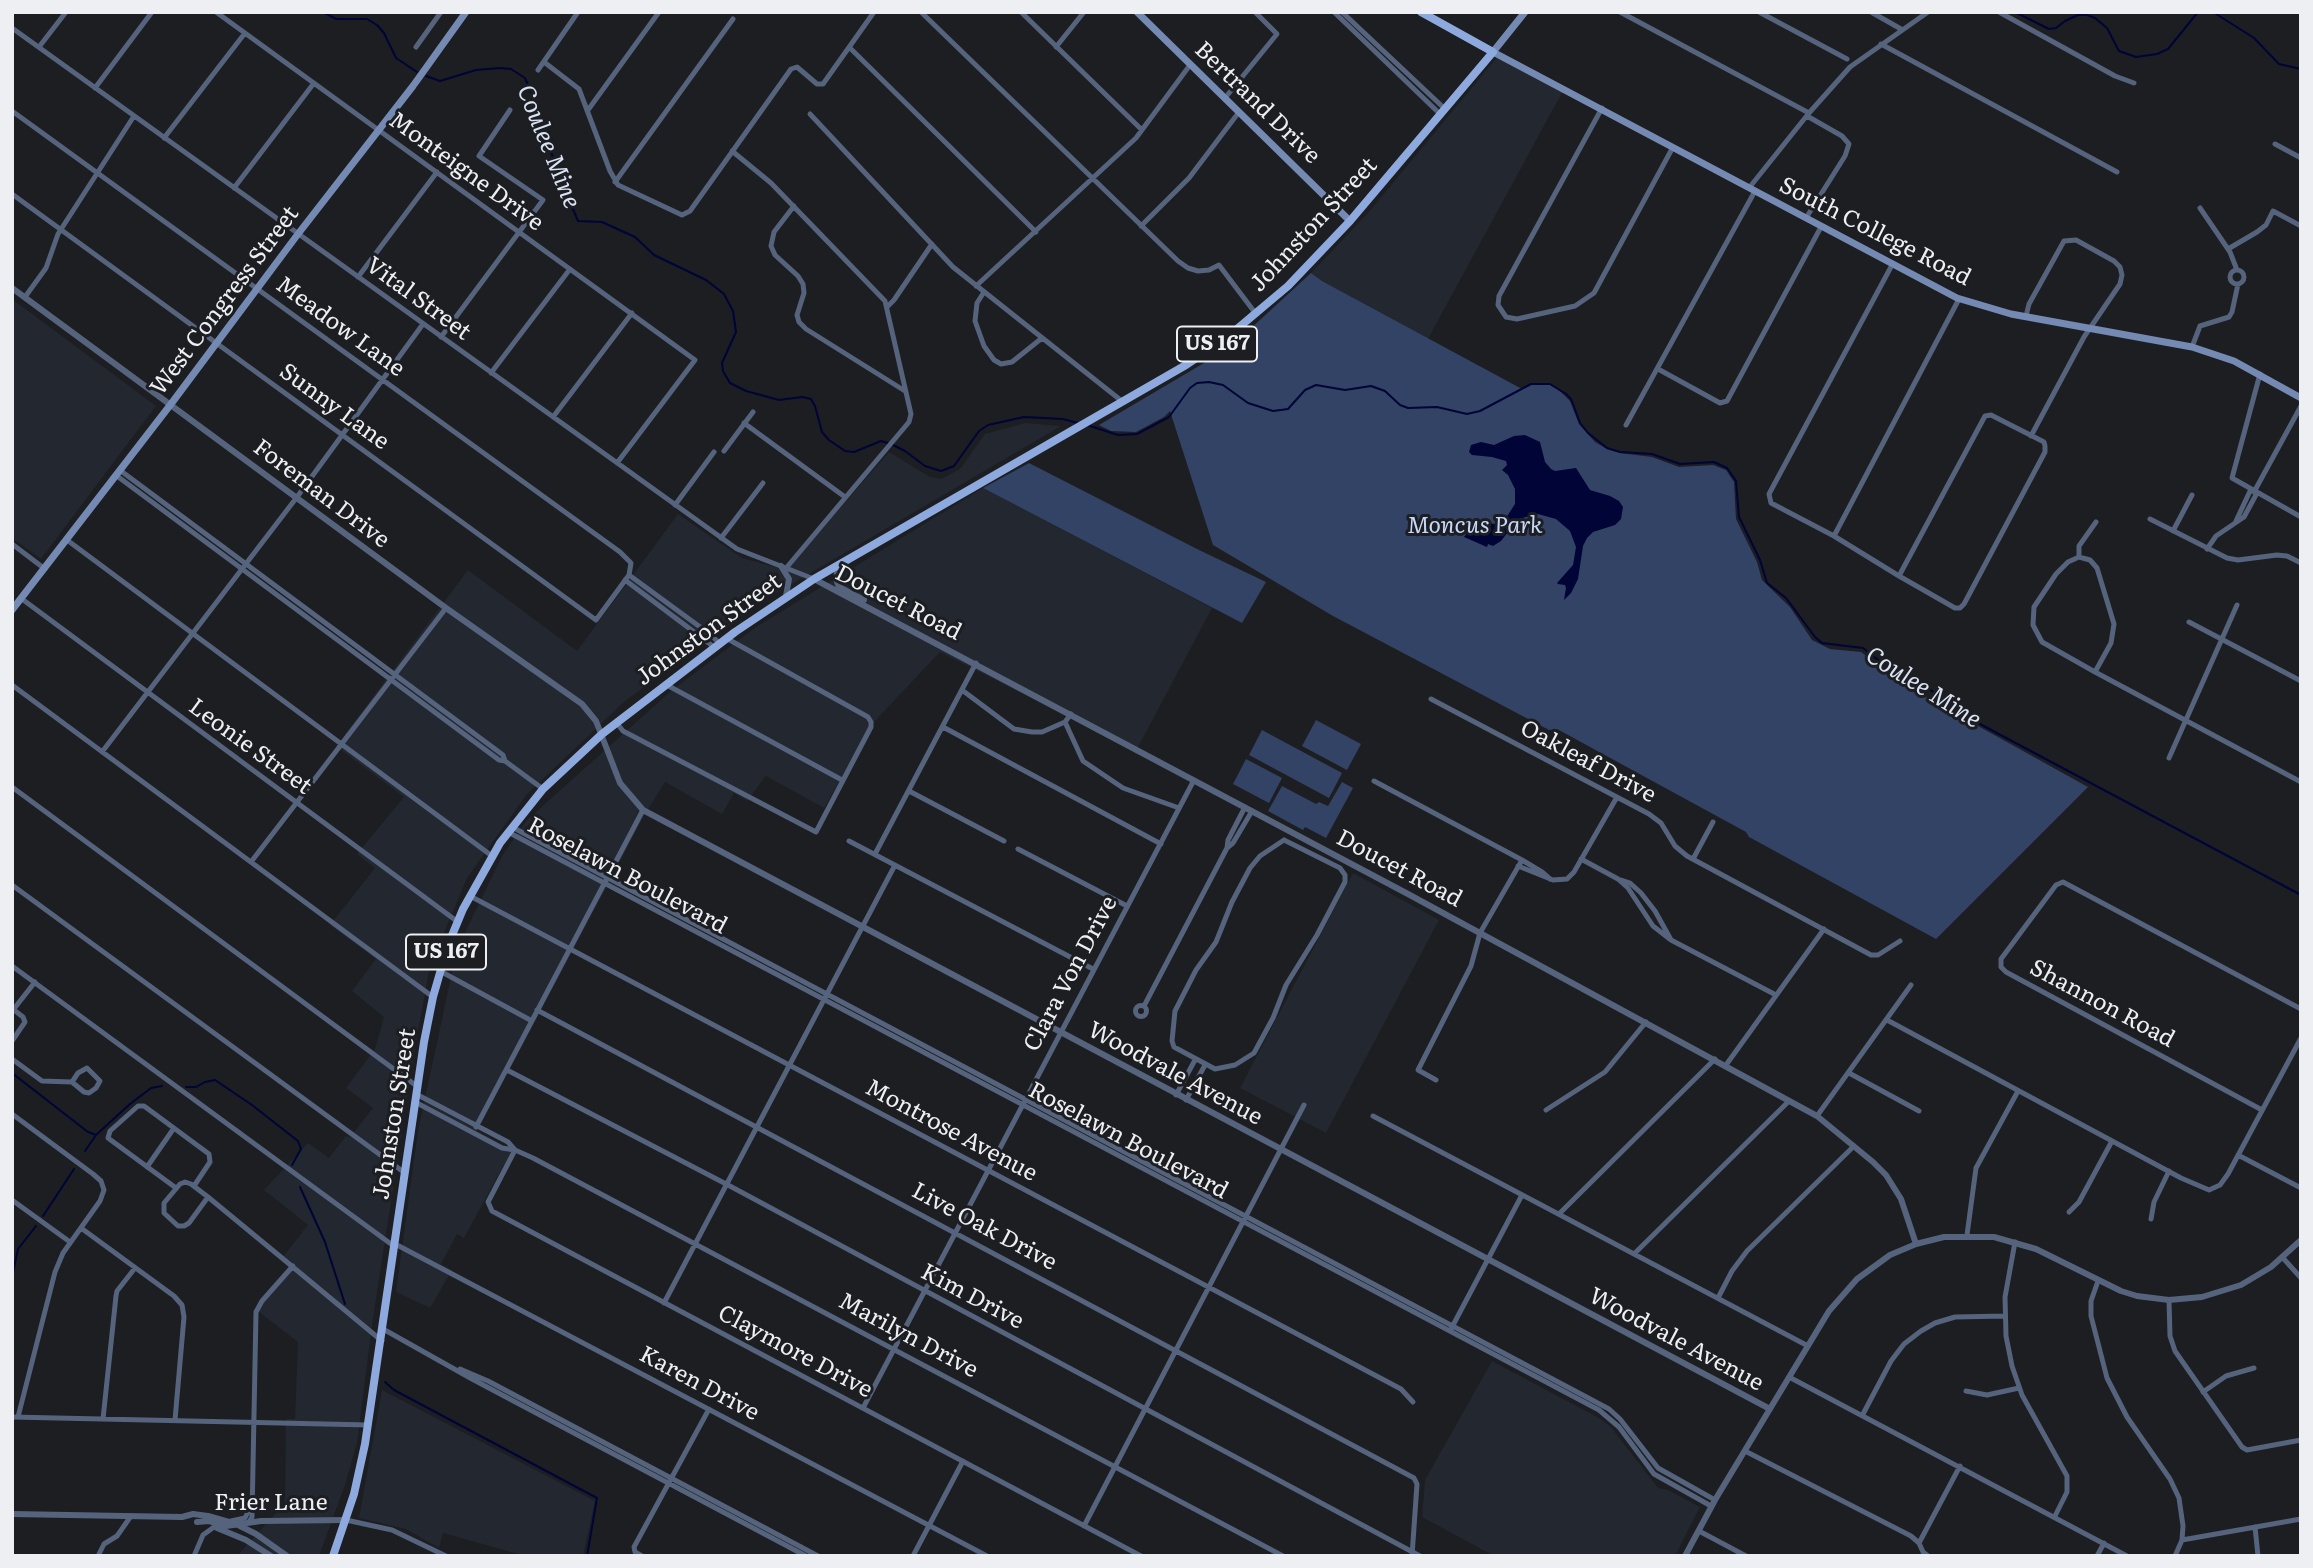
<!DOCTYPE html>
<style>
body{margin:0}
#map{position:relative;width:2313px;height:1568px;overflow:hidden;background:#1c1e22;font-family:Literata,serif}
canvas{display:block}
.frame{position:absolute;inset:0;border:14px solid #edeff2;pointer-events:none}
</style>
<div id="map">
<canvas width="2313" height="1568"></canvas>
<div class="frame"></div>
</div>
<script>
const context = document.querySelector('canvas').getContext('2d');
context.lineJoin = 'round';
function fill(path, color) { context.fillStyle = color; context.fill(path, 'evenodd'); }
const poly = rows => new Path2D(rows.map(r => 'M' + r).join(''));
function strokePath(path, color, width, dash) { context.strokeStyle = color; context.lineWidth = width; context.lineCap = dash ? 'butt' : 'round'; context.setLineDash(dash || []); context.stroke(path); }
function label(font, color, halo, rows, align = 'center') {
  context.font = font + ' Literata,serif'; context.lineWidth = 6; context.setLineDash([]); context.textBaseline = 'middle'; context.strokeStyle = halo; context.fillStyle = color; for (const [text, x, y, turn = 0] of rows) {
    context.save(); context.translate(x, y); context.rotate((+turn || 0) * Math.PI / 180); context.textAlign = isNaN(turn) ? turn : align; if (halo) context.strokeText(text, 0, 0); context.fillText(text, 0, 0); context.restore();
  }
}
const built = poly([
 [1499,55,1564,89,1428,339,1322,281,1311,273,1368,213],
 [12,299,156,406,41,559,12,538],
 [1025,423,1061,426,761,602,625,701,527,794,467,878,430,966,414,1054,373,1318,357,1443,345,1485,319,1556,237,1556,285,1503,286,1419,295,1419,298,1342,259,1312,261,1305,294,1268,282,1258,308,1225,264,1190,308,1143,329,1158,346,1136,350,1137,373,1108,346,1088,375,1049,384,1017,352,991,376,959,330,925,375,868,357,854,404,797,336,746,468,570,577,651,678,514,742,558,786,570,889,452,930,477,941,479,960,469,985,434],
 [983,488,1212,608,1136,751,940,652,875,721,824,808,766,776,747,801,734,793,722,814,665,782,644,816,477,1131,512,1150,464,1238,457,1234,441,1264,452,1270,430,1308,396,1292,418,1131,457,949,502,856,527,820,671,691,756,627],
 [1353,873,1439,920,1326,1133,1240,1088],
 [1492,1361,1599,1418,1611,1427,1658,1488,1668,1490,1700,1507,1675,1556,1494,1556,1422,1517,1425,1480],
 [382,1390,595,1501,583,1556,525,1556,443,1533,439,1548,406,1529,359,1518]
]);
const green = poly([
 [1311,273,1322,281,1522,389,1531,385,1550,385,1558,389,1570,401,1579,424,1595,442,1607,449,1620,453,1652,457,1679,467,1713,465,1726,470,1734,482,1736,519,1757,562,1762,580,1790,607,1812,640,1830,649,1861,652,1886,670,1911,682,1924,696,2088,787,1936,939,1749,837,1746,832,1557,729,1549,730,1333,616,1213,545,1170,411,1164,417,1136,432,1111,431,1099,425,1204,363,1249,330],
 [1029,463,1197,549,1266,582,1242,623,983,488],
 [1316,720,1361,744,1347,770,1302,746],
 [1262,730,1342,773,1329,798,1249,755],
 [1246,759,1282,778,1269,803,1233,784],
 [1342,782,1353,788,1326,838,1305,827,1303,830,1268,811,1282,786,1316,804,1319,802,1328,806]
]);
const water = poly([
 [1525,435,1540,442,1545,462,1551,469,1555,471,1576,468,1590,490,1610,496,1619,501,1623,507,1621,519,1615,525,1593,532,1587,538,1583,546,1578,579,1571,593,1564,600,1566,588,1565,585,1558,584,1557,583,1573,565,1576,547,1570,531,1556,519,1538,514,1518,519,1501,541,1493,546,1488,544,1487,547,1464,537,1467,533,1476,533,1473,524,1477,521,1495,524,1504,521,1515,504,1515,489,1508,475,1502,470,1507,465,1506,461,1492,457,1472,455,1469,452,1471,445,1481,442,1494,445,1514,436]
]);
const stream = poly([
 [323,12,336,19,367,19,377,25,384,33,396,58,417,72],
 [2015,12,2049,29,2056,28,2065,21,2078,15,2087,15,2095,18,2107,28,2119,51,2136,57,2157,54,2168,49,2198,12],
 [2213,12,2254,38,2279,64,2301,69],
 [426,76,440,81,476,70,500,68,511,69,525,78,543,120,551,153,569,188,572,207,578,221,602,222,635,237,654,255,706,280,724,294,733,311,736,332,722,363,723,371,730,383,746,391,779,400,802,397,811,399,815,406,822,432,829,440,845,451,854,452,881,441,888,443],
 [1087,425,1118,435,1137,434,1169,417,1190,388,1197,383,1209,382,1223,385,1248,403,1273,411,1288,409,1305,390,1316,385,1345,390,1371,386,1385,391,1400,405,1408,408,1437,407,1467,414,1480,411,1531,384,1550,384,1566,394,1571,399,1580,423,1588,433,1607,448,1620,452,1652,454,1680,464,1714,462,1727,468,1736,481,1739,517,1760,560,1767,583,1786,598,1815,637,1822,643,1863,648,1887,667,1913,678,1980,724,2301,895],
 [893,445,905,451,925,466,941,471,954,466,979,431,988,425,1024,417,1063,419,1078,423],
 [12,1073,88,1132,96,1135],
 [186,1087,196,1087,205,1082,215,1080,252,1105,298,1141,301,1149,292,1165],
 [85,1151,96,1135,130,1104,151,1088,162,1086],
 [300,1187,325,1242,345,1304],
 [43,1216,74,1169],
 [12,1277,18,1249,36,1226],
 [385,1382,394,1390,597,1498,587,1556]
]);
const minor = poly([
 [216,12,695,360,617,463],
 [921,12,1178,261,1188,268,1198,271,1209,270,1219,265,1256,314],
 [1021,12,1142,130],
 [1334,12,1440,114],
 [1342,12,1445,109],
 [1620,12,1809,113],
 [1759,12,1847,59],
 [1871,12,1901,29],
 [1999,12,2115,76,2134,83],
 [12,28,737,549,814,579],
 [1881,44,2117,172],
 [39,47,66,12],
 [416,47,441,12],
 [849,47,1036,232],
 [1056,47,1084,12],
 [544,62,579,89,610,171,618,185,682,215,690,211,791,69,797,67,817,84,823,84,874,12],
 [538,70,578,12],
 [95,88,152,12],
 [1225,98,1277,34,1255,12],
 [1602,108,1499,296,1498,305,1506,317,1517,319,1575,306,1594,293,1673,147],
 [588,110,659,12],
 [12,111,620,552,631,563,629,575,596,620,12,194],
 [810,114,953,267,1123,402],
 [164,138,245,33],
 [2275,144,2301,158],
 [732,151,771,183,885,301,911,414,909,422,787,567],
 [615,182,733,19],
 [234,188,314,83],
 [1749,188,1809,113,1850,67,1928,12],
 [794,206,774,232,771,246,775,255,798,276,803,284,804,293,797,315,799,322,806,329,905,391],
 [2200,208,2230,252,2237,270],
 [1806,218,1845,156,1849,144,1842,136,1807,116],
 [1141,226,1189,178,1239,112],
 [2228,249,2257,232,2266,225,2273,211,2301,226],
 [1892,265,1769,494,1771,503,1834,536,1899,576,1955,608,1960,608,1964,604,2045,452,2045,446,2044,442,1991,415,1985,416,1899,576],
 '2230 277a7 7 0 1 1 14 0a7 7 0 1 1-14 0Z',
 [358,277,437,172],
 [976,286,1136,138,1190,65],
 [984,292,977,303,975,321,984,346,994,360,1001,364,1012,362,1042,338],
 [25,297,46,268,58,234,134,116],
 [887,307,894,300,932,244],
 [2026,316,2029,304,2064,241,2076,240,2114,261,2120,267,2122,275,2120,284,2084,337,2031,436],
 [441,337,543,200,479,156,510,110],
 [2192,347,2200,326,2229,317,2232,312,2238,284],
 [1658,369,1720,403,1727,401,1821,227],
 [491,373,570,269],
 [2260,374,2232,478,2301,517],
 [553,417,632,313],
 [744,423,845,497],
 [1626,425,1755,191],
 [724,451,753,412],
 [121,471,503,755,505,761],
 [117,476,499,760,505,761,543,789],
 [2254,492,2301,406],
 [675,505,714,452],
 [2150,519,2227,558,2238,560,2277,555,2287,556,2301,563],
 [2236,521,2251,489],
 [2173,531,2192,495],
 [1834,536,1959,299],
 [721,538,763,483],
 [67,540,492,856],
 [12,544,45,569],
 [2207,549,2216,536,2244,517,2257,493],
 [2079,557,2079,546,2096,522],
 [629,575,711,635,719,643],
 [625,580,714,647],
 [22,599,458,922],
 [2189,622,2301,681],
 [2095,672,2111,643,2114,624,2097,568,2090,560,2079,557,2068,562,2056,574,2034,607,2033,625,2042,642,2095,672,2301,782],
 [665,684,842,780],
 [12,685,433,997],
 [962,690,1014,729,1032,732,1042,732,1065,722,1071,714],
 [1431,699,1649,814,1661,823,1675,846,1687,856,1871,955,1878,955,1900,941],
 [616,722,623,731,816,832,871,727,871,722,868,717,726,638],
 [1065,722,1083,761,1123,788,1179,808],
 [943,727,1161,844],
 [102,752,297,497,423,324],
 [2169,758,2237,605],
 [1374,781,1522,860,1542,872,1550,879],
 [12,787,418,1087],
 [909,791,1004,841],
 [512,827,1609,1409,1620,1419,1658,1468,1715,1500],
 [508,832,1599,1410,1619,1427,1654,1474,1711,1506],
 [1284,840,1340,868,1345,875,1345,882,1317,935,1286,985,1273,1018,1254,1053,1235,1065,1215,1069,1174,1047,1172,1041,1175,1011,1196,970,1216,942,1232,902,1250,868,1260,856,1284,840],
 [849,841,1093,969],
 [1227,848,1228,840,1245,807],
 [1018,849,1127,906],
 [875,854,976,663],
 [1581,859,1618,879,1628,888,1653,926,1671,940,1776,995],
 [1693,859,1713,822],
 [251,862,446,608],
 [1518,866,1553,880,1567,879,1574,872,1617,797],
 [1621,880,1630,883,1641,893,1655,911,1670,938],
 [12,885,405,1173],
 [470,896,1401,1389,1413,1402],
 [12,966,391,1244,399,1246,987,1556],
 [440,971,532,1021],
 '1135.5 1011a5.5 5.5 0 1 1 11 0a5.5 5.5 0 1 1-11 0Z',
 [1144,1006,1227,848,1233,843,1252,811],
 [13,1010,35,982],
 [537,1010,1414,1478,1417,1484,1412,1556],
 [1887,1020,2181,1178,2209,1190,2220,1185,2228,1174,2301,1038],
 [12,1041,25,1022,23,1017,14,1010],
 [12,1059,42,1081,72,1082,84,1092,89,1093,96,1088,100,1081,87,1068,78,1073,72,1082],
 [1726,1065,1824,929],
 [507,1070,728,1185,1420,1556],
 [1849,1073,1919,1111],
 [1436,1080,1418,1070,1471,966,1480,933,1522,860],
 [416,1094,508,1142,515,1150,488,1202,492,1211,1141,1556],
 [1176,1095,1195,1060],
 [1186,1100,1205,1065],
 [415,1102,502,1148,515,1150,533,1158,1283,1556],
 [1546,1110,1605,1072,1646,1022],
 [2262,1110,2006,972,2001,967,2001,959,2056,885,2063,882,2301,1009],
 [12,1114,93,1174,101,1181,104,1190,100,1201,63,1253,55,1272,18,1417],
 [1373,1116,1808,1346],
 [1817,1116,1911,985],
 [476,1127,643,810],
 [2238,1155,2301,1188],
 [147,1167,174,1128],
 [176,1188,108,1138,110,1131,138,1106,144,1106,209,1154,210,1162,194,1186],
 [208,1197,189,1223,184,1226,178,1226,164,1213,164,1203,180,1184,185,1182,191,1184,208,1197,282,1258,382,1341],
 [12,1200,70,1242],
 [2069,1212,2079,1202,2112,1141],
 [1559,1214,1715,1059],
 [2151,1219,2154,1202,2169,1171],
 [81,1228,174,1296,182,1305,184,1317,175,1420],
 [1967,1235,1976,1168,2018,1091],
 [2015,1242,2005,1297,2006,1336,2012,1366,2022,1395,2067,1476,2067,1492,2055,1516],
 [1634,1254,1789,1101],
 [2283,1258,2301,1278],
 [2098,1281,2091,1301,2091,1316,2107,1378,2127,1417,2170,1479,2179,1498,2183,1526,2182,1540,2175,1556],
 [1718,1298,1732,1271,1747,1251,1854,1146],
 [2169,1300,2170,1336,2175,1351,2242,1447,2247,1450,2301,1440],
 [664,1303,895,865],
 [383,1329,472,1379,806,1556],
 [1451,1329,1522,1195],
 [460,1369,488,1381,818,1556],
 [1789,1377,2127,1556],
 [1966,1391,1987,1395,2019,1388],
 [2203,1392,2226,1376,2254,1368],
 [863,1408,1194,780],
 [1863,1414,1891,1361,1904,1344,1921,1331,1935,1323,1955,1317,2005,1316],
 [12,1417,369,1425],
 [103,1419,116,1296,117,1291,135,1268],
 [1745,1451,1911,1536,1919,1543,1923,1552,1928,1556],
 [346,1520,392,1530,446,1556],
 [231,1521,245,1518,251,1506],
 [249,1522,252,1517,256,1312,262,1301,293,1266],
 [1084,1526,1304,1105],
 [2255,1527,2258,1556],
 [1699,1531,1746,1556],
 [2182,1540,2301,1519],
 [1919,1543,1960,1466],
 [98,1556,104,1544,117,1536,131,1516],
 [194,1556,203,1535,214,1527],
 [642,1556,635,1552,634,1547,709,1409],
 [913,1556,963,1461],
 [2097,1556,2104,1543]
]);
const tertiary = poly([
 [12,288,446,608,582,704,596,721,620,783,643,810,1770,1409],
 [781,566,789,579,786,596],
 [838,566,836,579,839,587,864,600],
 [814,579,1408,894,1817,1116,1873,1162,1886,1175,1901,1199,1916,1244],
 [12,1514,182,1517,193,1514,208,1516,236,1524,256,1534,287,1556],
 [197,1522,209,1521,226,1526,261,1521,346,1520],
 [217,1528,246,1540,271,1556],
 [1685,1556,1715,1500,1829,1311,1857,1279,1890,1255,1916,1244,1944,1237,1994,1237,2036,1249,2121,1291,2137,1296,2169,1300,2202,1297,2241,1285,2271,1267,2301,1240]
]);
const secondary = poly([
 [1137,12,1350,221],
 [1525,12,1493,52,1957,298,2011,314,2192,347,2234,361,2301,398],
 [12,610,171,404,298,234,413,86,466,12]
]);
const primary = poly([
 [333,1556,354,1494,365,1444,424,1042,433,997,448,945,463,909,500,843,543,789,602,734,735,632,814,579,1186,365,1225,339,1288,286,1350,221,1493,52,1421,12]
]);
const shields = [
 [1217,344,80],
 [446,952,80]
];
const shieldNames = [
 ["US 167",1217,344],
 ["US 167",446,952]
];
const streetNames = [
 ["Bertrand Drive",1257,103,44],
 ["Monteigne Drive",466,172,36],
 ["Johnston Street",1314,225,-47],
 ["South College Road",1875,232,27],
 ["Vital Street",418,299,36],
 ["West Congress Street",225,301,-53],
 ["Meadow Lane",340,327,36],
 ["Sunny Lane",334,407,36],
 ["Foreman Drive",321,494,37],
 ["Doucet Road",898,603,27],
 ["Johnston Street",709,630,-36],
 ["Leonie Street",250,747,36],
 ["Oakleaf Drive",1588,762,28],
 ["Doucet Road",1399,869,28],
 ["Roselawn Boulevard",627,876,28],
 ["Clara Von Drive",1071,974,-62],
 ["Shannon Road",2102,1004,28],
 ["Woodvale Avenue",1175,1074,28],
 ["Johnston Street",395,1114,-81],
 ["Montrose Avenue",951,1131,28],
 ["Roselawn Boulevard",1128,1141,28],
 ["Live Oak Drive",984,1227,28],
 ["Kim Drive",972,1297,28],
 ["Marilyn Drive",908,1336,28],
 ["Woodvale Avenue",1676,1340,28],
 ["Claymore Drive",795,1352,28],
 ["Karen Drive",699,1384,28],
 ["Frier Lane",271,1503]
];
const parkNames = [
 ["Moncus Park",1475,526]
];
const waterNames = [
 ["Coulee Mine",548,147,68],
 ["Coulee Mine",1923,688,32]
];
fill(built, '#222730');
fill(green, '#324365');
fill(water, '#000436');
strokePath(stream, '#000436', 2);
strokePath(minor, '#55637c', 5);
strokePath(tertiary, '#55637c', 6);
strokePath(secondary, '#758ab3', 7);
strokePath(primary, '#8da9dd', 8);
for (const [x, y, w] of shields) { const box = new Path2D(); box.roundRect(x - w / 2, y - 17.5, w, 35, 5); context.fillStyle = '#1c1e22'; context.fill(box); strokePath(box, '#edeff2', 2); }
label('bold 21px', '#edeff2', null, shieldNames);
label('23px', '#edeff2', '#1c1e22', streetNames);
label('italic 23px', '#c5d8f9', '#1c1e22', parkNames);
label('italic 24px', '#dae3f4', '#1c1e22', waterNames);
</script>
